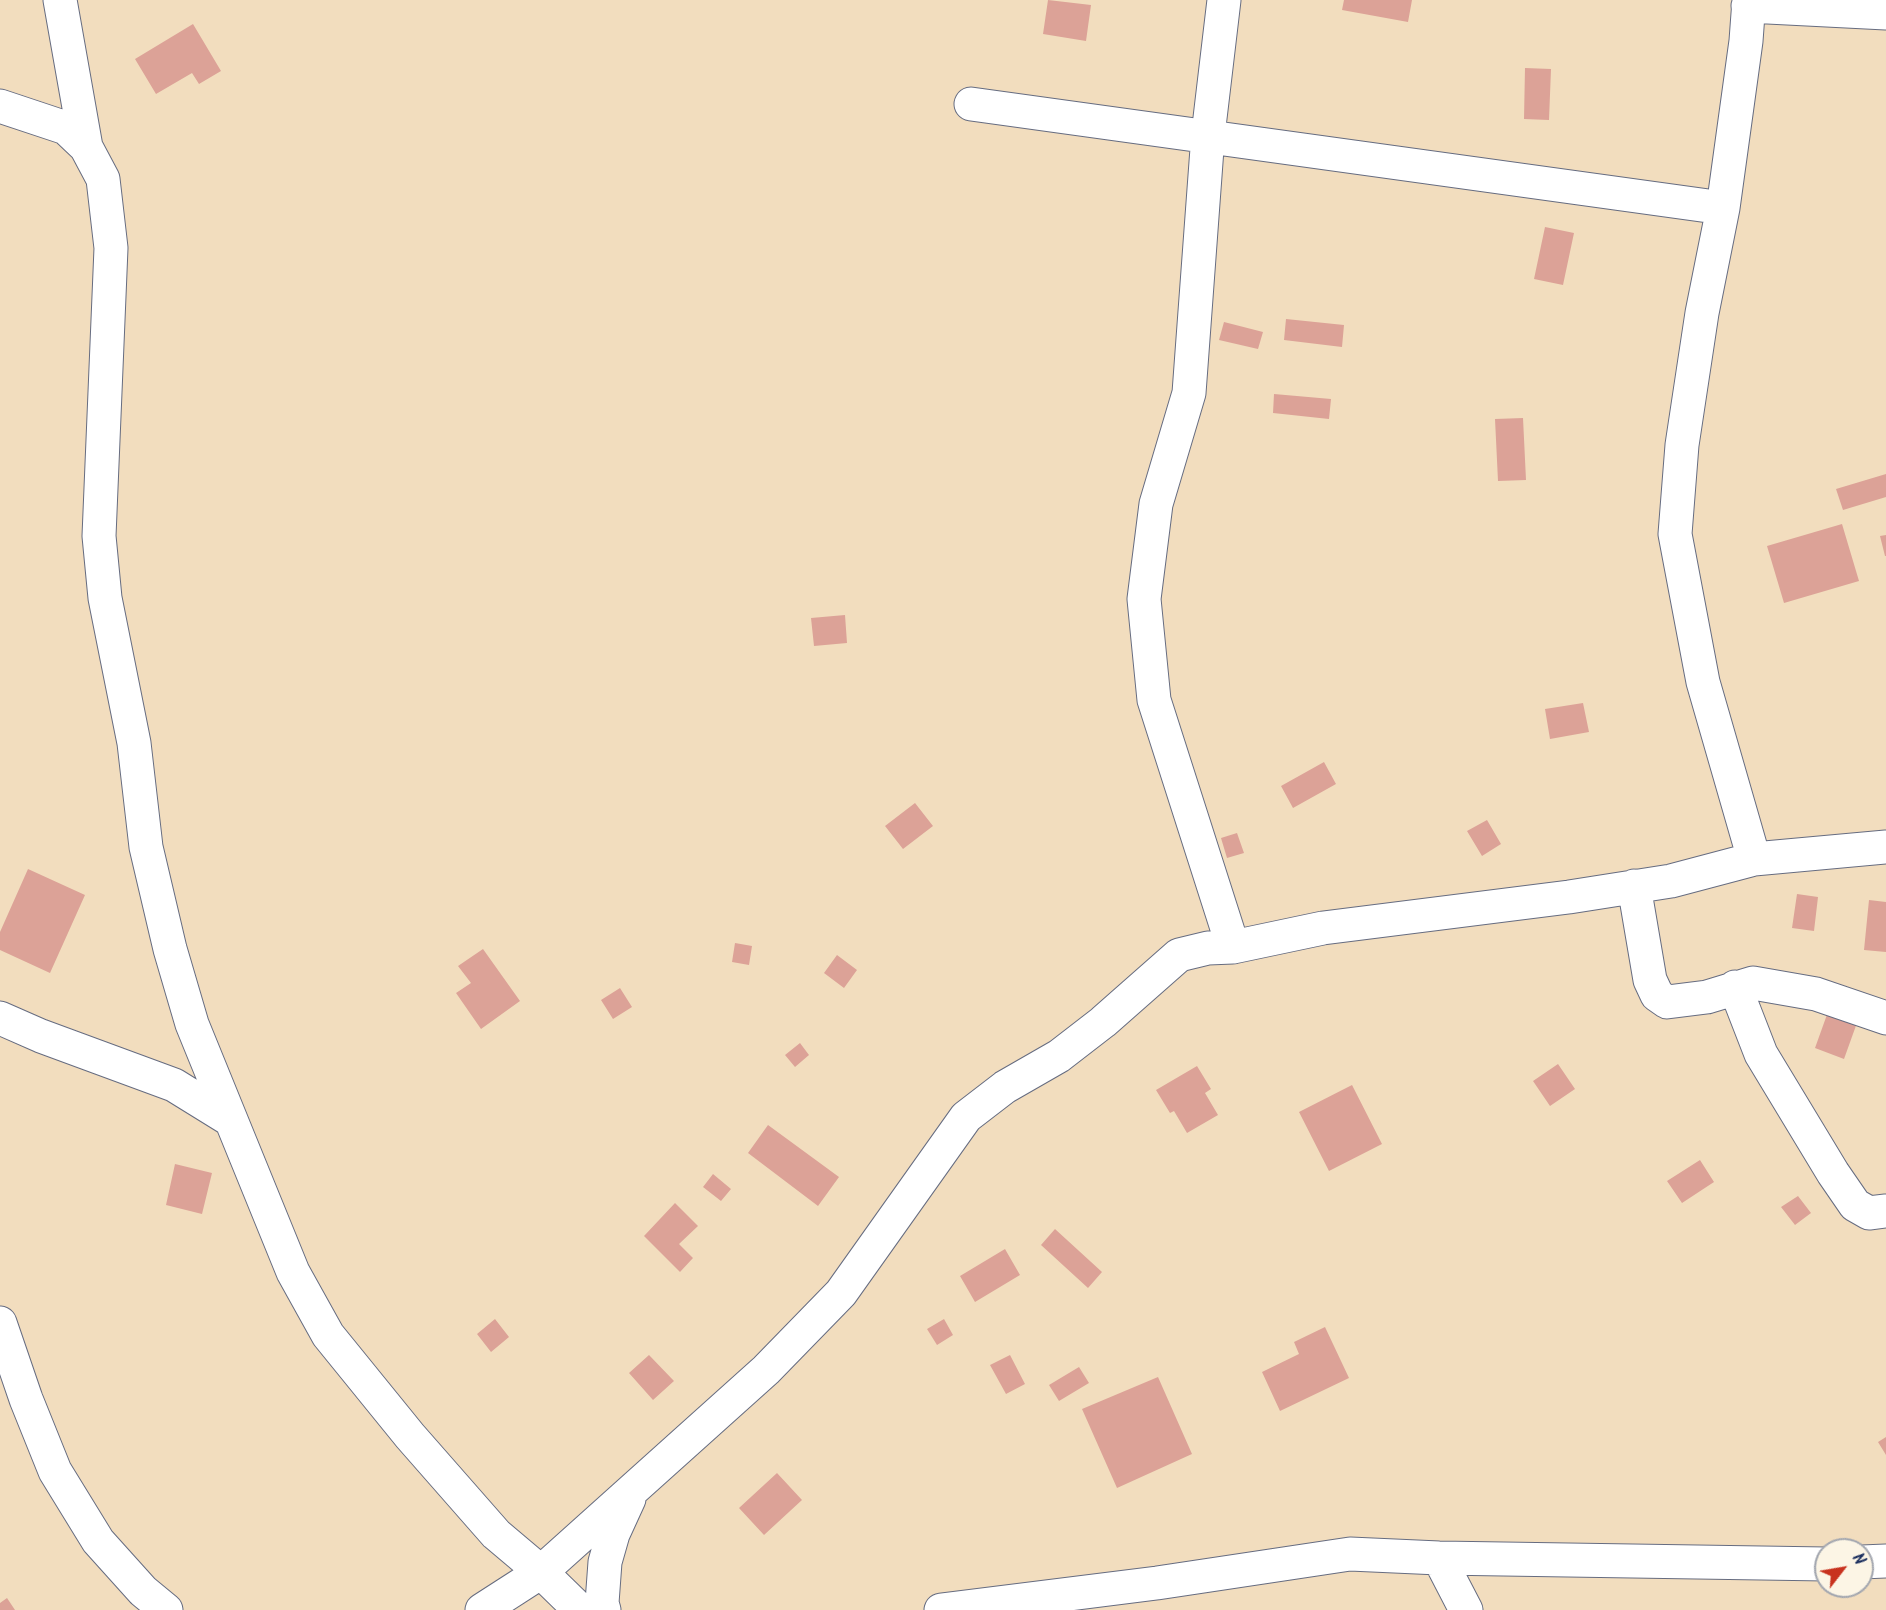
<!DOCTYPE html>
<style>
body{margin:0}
#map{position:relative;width:1886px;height:1610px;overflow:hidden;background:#f2ddbe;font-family:Kalam,sans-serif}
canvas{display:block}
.north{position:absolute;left:1814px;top:1538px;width:60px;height:60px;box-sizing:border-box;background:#fcf5e5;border:2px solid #a2a6af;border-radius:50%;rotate:59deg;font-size:16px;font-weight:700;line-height:24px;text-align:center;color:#1b2f5e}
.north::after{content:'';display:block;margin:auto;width:21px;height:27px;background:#c8321e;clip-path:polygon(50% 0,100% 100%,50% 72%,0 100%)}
</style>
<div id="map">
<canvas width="1886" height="1610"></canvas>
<div class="north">N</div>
</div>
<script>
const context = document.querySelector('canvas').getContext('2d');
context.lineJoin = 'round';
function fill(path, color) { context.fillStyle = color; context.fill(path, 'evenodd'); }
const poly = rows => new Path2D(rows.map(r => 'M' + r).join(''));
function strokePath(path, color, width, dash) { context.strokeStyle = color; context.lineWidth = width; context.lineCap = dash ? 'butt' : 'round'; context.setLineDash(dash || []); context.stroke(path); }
const building = poly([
 [1048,0,1091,5,1086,41,1043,34],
 [1344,0,1412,0,1408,22,1342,10],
 [193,24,221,71,199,84,192,73,156,94,135,59],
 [1525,68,1551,69,1549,120,1524,119],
 [1545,227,1574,233,1563,285,1534,279],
 [1286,319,1344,325,1342,347,1284,340],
 [1224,322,1263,332,1258,349,1219,340],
 [1274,394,1331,399,1329,419,1273,413],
 [1523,418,1526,480,1498,481,1495,419],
 [1886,474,1886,497,1843,510,1836,489],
 [1842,524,1859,581,1784,603,1767,546],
 [1886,535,1886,556,1885,556,1880,536],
 [845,615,847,643,814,646,811,618],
 [1583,703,1589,732,1550,739,1545,709],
 [1324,762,1336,784,1293,808,1281,786],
 [915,803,933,826,903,849,885,826],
 [1487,820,1501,844,1482,856,1467,831],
 [1237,833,1244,853,1227,858,1221,838],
 [28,869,85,895,50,973,0,950,0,932],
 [1797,894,1818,897,1814,931,1792,928],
 [1869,900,1886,902,1886,952,1864,950],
 [735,943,752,946,749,965,732,962],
 [483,949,520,1001,481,1029,456,993,471,983,458,966],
 [837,955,857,970,844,988,824,973],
 [620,988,632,1007,613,1019,601,1000],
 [1829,1009,1858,1020,1844,1059,1815,1048],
 [800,1043,809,1055,795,1067,785,1055],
 [1558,1064,1575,1089,1550,1106,1533,1081],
 [1197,1066,1211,1089,1205,1093,1218,1115,1187,1133,1174,1111,1170,1113,1156,1090],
 [1352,1085,1382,1144,1329,1171,1299,1112],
 [768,1125,839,1177,818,1206,748,1153],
 [1700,1160,1714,1182,1682,1203,1667,1181],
 [175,1164,212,1173,202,1214,166,1205],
 [713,1174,731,1189,721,1201,703,1187],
 [1798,1196,1811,1213,1795,1225,1781,1207],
 [675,1203,698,1226,679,1244,693,1258,680,1272,644,1236],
 [1055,1229,1102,1272,1088,1288,1041,1245],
 [1005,1249,1020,1275,975,1302,960,1276],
 [495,1319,509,1337,491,1352,477,1334],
 [944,1319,953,1335,937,1345,927,1329],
 [1325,1327,1349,1378,1280,1411,1262,1372,1299,1354,1294,1342],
 [649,1355,674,1381,653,1400,629,1373],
 [1010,1355,1025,1384,1006,1394,990,1365],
 [1079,1367,1089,1383,1059,1401,1049,1385],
 [1158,1377,1192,1454,1117,1488,1082,1409],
 [1886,1437,1886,1455,1878,1442],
 [777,1473,802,1500,764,1535,739,1508],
 [7,1598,15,1610,0,1610,0,1603]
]);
const minor = poly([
 [60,0,86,147,103,179,111,248,99,536,105,598,134,743,146,847,170,949,192,1024,293,1272,328,1335,410,1436,496,1534,541,1572,580,1610],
 [1224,0,1208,135,1189,393,1156,504,1144,599,1154,700,1233,947],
 [1749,0,1746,41,1723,208,1702,313,1682,445,1675,534,1703,682,1754,859],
 [1748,6,1886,13],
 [971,104,1723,208],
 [0,106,66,128,86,147],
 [1634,886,1650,980,1657,995,1667,1002,1707,997,1753,983,1816,994,1886,1018],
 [1735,987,1761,1054,1833,1173,1855,1205,1869,1213,1886,1211],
 [0,1018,41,1036,174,1085,229,1119],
 [0,1323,26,1399,55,1471,98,1541,143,1591,166,1610],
 [1439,1558,1466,1610],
 [1862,1562,1886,1561],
 [482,1610,541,1572,766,1370,841,1293,966,1117,1005,1087,1059,1056,1103,1022,1179,955,1208,948,1233,947,1323,928,1569,897,1671,881,1754,859,1886,847],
 [604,1610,602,1603,605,1562,613,1534,629,1499],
 [941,1610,1157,1583,1350,1554,1439,1558,1826,1564]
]);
fill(building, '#dca297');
strokePath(minor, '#666c80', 35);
strokePath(minor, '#fff', 33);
</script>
